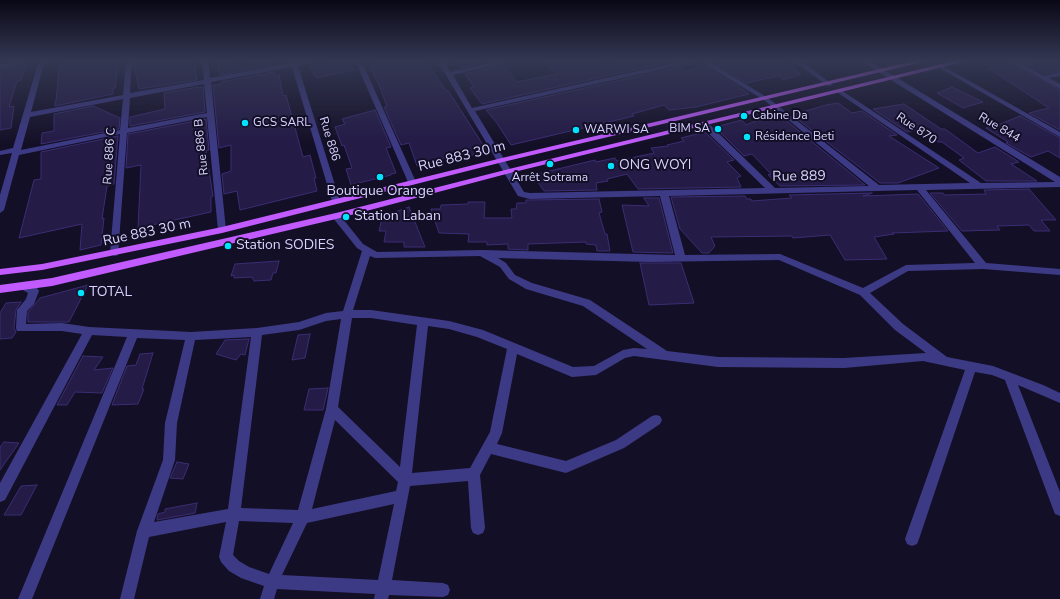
<!DOCTYPE html>
<meta charset="utf-8">
<style>
body{margin:0}
canvas{display:block;background:#130f26}
</style>
<canvas width="1060" height="599"></canvas>
<script>
const context = document.querySelector('canvas').getContext('2d');
context.lineJoin = 'round';
function fill(path, color) { context.fillStyle = color; context.fill(path, 'evenodd'); }
const poly = rows => new Path2D(rows.map(r => 'M' + r).join(''));
function strokePath(path, color, width, dash) { context.strokeStyle = color; context.lineWidth = width; context.lineCap = dash ? 'butt' : 'round'; context.setLineDash(dash || []); context.stroke(path); }
function label(font, color, halo, rows, align = 'center') {
  context.font = font + ' "Nunito Sans",sans-serif'; context.lineWidth = 4; context.setLineDash([]); context.textBaseline = 'middle'; context.strokeStyle = halo; context.fillStyle = color; for (const [text, x, y, turn = 0] of rows) {
    context.save(); context.translate(x, y); context.rotate((+turn || 0) * Math.PI / 180); context.textAlign = isNaN(turn) ? turn : align; if (halo) context.strokeText(text, 0, 0); context.fillText(text, 0, 0); context.restore();
  }
}
const building = poly([
 [60,60,119,60,115,88,113,88,113,94,55,106,55,101,56,101,60,60],
 [133,60,194,60,197,80,139,89,133,60],
 [216,60,236,60,237,65,258,60,270,60,272,65,220,75,216,60],
 [340,60,348,60,354,70,316,78,310,67,340,60],
 [376,60,425,60,445,89,449,92,487,151,457,159,455,156,431,161,431,163,417,166,409,143,401,145,384,107,387,107,380,87,370,67,380,65,376,60],
 [456,60,493,60,461,68,456,60],
 [543,60,594,60,600,66,631,60,673,61,482,104,470,88,474,87,465,74,503,65,517,82,557,74,543,60],
 [720,60,784,60,801,74,783,80,779,76,746,83,717,64,720,60],
 [1029,60,1060,60,1060,71,1044,74,1022,62,1029,60],
 [27,64,21,80,17,81,9,107,14,106,11,128,0,130,0,69,27,64],
 [1010,64,1060,90,1060,130,1029,113,1049,108,988,68,1010,64],
 [701,65,736,85,749,94,696,107,669,110,664,105,632,114,634,116,511,145,497,123,486,110,680,67,685,71,689,71,701,65],
 [274,72,275,75,279,75,283,96,286,95,303,157,310,155,316,178,314,178,317,191,240,210,237,191,224,194,222,174,231,171,231,145,219,148,213,85,222,84,221,82,274,72],
 [198,87,198,88,203,87,205,112,130,126,130,117,165,109,164,93,198,87],
 [952,87,983,102,963,108,937,93,952,87],
 [838,103,852,113,862,111,897,135,889,136,939,168,898,183,880,183,792,115,826,105,838,103],
 [904,104,941,129,945,129,978,153,995,147,1019,162,1011,164,1037,181,986,181,959,160,964,158,942,142,938,142,921,129,907,132,873,109,904,104],
 [93,106,120,118,119,129,41,144,42,133,54,131,54,114,93,106],
 [375,110,391,147,386,148,396,173,391,174,391,175,351,185,346,169,352,168,344,145,342,146,335,127,345,124,342,119,375,110],
 [768,116,775,120,783,118,865,185,780,186,768,175,771,174,752,154,744,156,715,127,742,120,746,125,768,116],
 [1020,116,1060,138,1060,158,1048,151,1031,157,1006,143,1008,142,986,128,998,125,1020,116],
 [206,119,209,150,206,151,213,196,211,197,211,212,138,228,141,165,126,168,128,134,206,119],
 [705,132,734,160,727,162,741,176,737,178,741,187,638,189,627,174,607,179,608,181,596,183,597,190,544,191,533,175,595,160,596,162,615,158,617,161,654,153,651,148,668,146,667,145,684,141,681,138,705,132],
 [118,136,114,184,107,186,102,219,104,218,101,245,80,250,82,224,19,238,34,180,41,179,41,152,118,136],
 [1029,189,1056,220,1041,220,1050,231,1034,231,1029,225,997,226,1000,230,962,231,930,193,943,193,945,195,986,194,984,190,1029,189],
 [872,193,863,196,918,194,948,231,892,233,894,234,874,237,887,259,845,260,830,235,793,238,792,236,711,237,715,246,709,253,702,253,680,229,671,197,745,196,747,199,751,199,752,201,792,198,789,195,872,193],
 [644,198,659,198,673,253,633,252,622,205,649,206,644,198],
 [599,199,602,212,599,213,605,234,607,234,610,251,597,251,596,245,586,244,586,242,528,244,528,250,508,249,508,244,487,245,487,242,468,242,469,234,439,233,431,209,440,209,441,205,468,204,468,202,485,202,484,218,512,218,511,209,516,209,517,203,526,203,526,200,599,199],
 [409,207,425,247,404,247,404,242,384,242,386,231,379,231,382,218,394,217,395,212,409,207],
 [279,261,276,273,273,273,271,280,254,281,252,277,234,278,234,275,231,276,235,264,279,261],
 [640,263,681,263,694,303,649,305,640,263],
 [88,285,69,322,28,322,28,312,40,298,88,285],
 [21,302,16,310,14,328,16,332,12,338,0,339,0,313,6,303,21,302],
 [310,334,305,358,292,360,298,335,310,334],
 [249,339,245,355,241,354,236,360,216,354,225,340,249,339],
 [153,353,142,389,144,389,138,404,112,405,127,366,136,365,140,354,153,353],
 [83,356,103,357,94,370,113,368,102,393,75,392,67,405,57,405,83,356],
 [328,388,323,410,304,410,309,389,328,388],
 [4,442,19,443,0,470,0,447,4,442],
 [177,462,189,464,183,479,170,478,177,462],
 [37,485,21,515,4,515,21,486,37,485],
 [197,503,195,513,157,520,158,514,165,512,165,509,197,503]
]);
const minor = poly([
 [21,60,38,60,0,68,0,64,21,60],
 [39,60,45,60,31,112,123,95,126,60,132,60,130,93,204,80,202,60,208,60,210,78,291,63,290,60,296,60,297,62,321,60,298,66,340,201,336,204,332,201,292,67,211,82,226,230,225,232,219,232,218,230,207,117,127,133,118,255,115,256,110,253,120,134,19,155,4,210,0,213,0,195,12,153,0,155,0,151,13,148,39,60],
 [204,84,207,113,128,128,130,98,204,84],
 [123,99,120,130,21,150,30,117,123,99],
 [355,60,361,60,416,182,415,184,412,185,408,182,355,60],
 [437,60,444,60,450,72,502,60,516,60,453,75,472,108,686,60,707,60,768,98,879,185,970,183,837,92,837,90,841,90,981,183,1055,182,859,60,868,60,1060,177,1060,187,926,190,986,263,1060,269,1060,275,983,269,908,271,870,293,903,324,947,357,993,366,1043,385,1060,393,1060,403,1018,385,1060,492,1060,516,1055,514,1053,509,1005,380,992,375,975,372,919,539,917,544,912,546,907,544,905,539,965,370,923,361,844,368,718,367,634,356,625,358,596,375,572,377,517,354,502,433,497,444,566,461,616,440,652,416,656,415,660,416,662,420,660,424,624,448,566,473,491,454,480,475,485,528,483,533,478,535,473,533,471,528,468,481,410,486,392,580,443,583,448,585,450,590,448,595,443,597,389,595,388,599,374,599,375,594,277,589,274,599,260,599,264,586,241,578,229,571,221,562,219,557,226,522,149,537,134,599,120,599,137,531,163,460,165,423,185,340,137,338,32,599,18,599,127,337,92,335,5,500,0,502,0,483,82,334,62,331,17,331,16,328,17,310,26,299,28,293,21,289,19,286,21,283,27,283,37,288,39,291,34,304,27,311,26,324,62,323,89,327,191,332,257,328,299,322,326,313,343,311,362,251,357,248,333,218,332,216,333,214,336,213,339,214,363,244,377,252,482,250,675,255,660,196,530,199,518,196,437,60],
 [699,61,764,100,869,186,775,188,707,122,701,122,701,126,765,188,530,193,524,192,475,111,699,61],
 [917,190,975,263,906,265,863,288,780,254,685,255,669,196,917,190],
 [370,256,375,258,480,256,500,267,509,279,526,289,583,306,647,349,634,348,623,350,594,366,573,367,483,330,449,321,371,310,353,310,370,256],
 [498,258,650,262,779,260,860,295,895,330,926,353,844,358,718,357,667,351,590,300,532,283,515,275,506,263,498,258],
 [352,318,371,318,417,325,400,467,338,407,352,318],
 [341,319,326,409,298,510,241,508,262,335,299,330,326,321,341,319],
 [428,326,449,329,477,337,507,349,490,432,470,468,412,473,428,326],
 [251,337,228,509,154,522,175,460,177,423,195,340,251,337],
 [335,420,398,482,396,491,312,509,335,420],
 [394,504,378,580,282,575,307,523,394,504],
 [239,521,293,523,269,574,249,567,239,561,233,555,239,521],
 [792,60,800,60,833,85,828,86,792,60],
 [1006,60,1015,60,1044,76,1060,72,1060,76,1049,78,1060,84,1060,89,1006,60],
 [943,66,1060,132,1060,137,941,69,941,67,943,66]
]);
const major = poly([
 [918,60,931,60,503,162,222,233,42,270,0,275,0,269,42,264,222,227,502,158,918,60],
 [958,60,971,60,510,173,336,219,52,286,0,293,0,285,52,278,336,213,509,169,958,60]
]);
const markers = [
 [744,116,4,"#00e5ff"],
 [245,123,4,"#00e5ff"],
 [718,129,4,"#00e5ff"],
 [576,130,4,"#00e5ff"],
 [747,137,4,"#00e5ff"],
 [550,164,4,"#00e5ff"],
 [611,166,4,"#00e5ff"],
 [380,177,4,"#00e5ff"],
 [346,217,4,"#00e5ff"],
 [228,246,4,"#00e5ff"],
 [81,293,4,"#00e5ff"]
];
const farPoinames = [
 ["Cabine Da",752,116],
 ["GCS SARL",253,123],
 ["BIM SA",710,129,"right"],
 ["WARWI SA",584,130],
 ["Résidence Beti",755,137],
 ["Arrêt Sotrama",550,178,"center"]
];
const farStreetnames = [
 ["Rue 844",999,128,31],
 ["Rue 870",916,129,34],
 ["Rue 886",329,139,73],
 ["Rue 886 B",202,147,-96],
 ["Rue 886 C",110,156,-86]
];
const streetNames = [
 ["Rue 883 30 m",462,157,-14],
 ["Rue 889",799,177,-1],
 ["Rue 883 30 m",147,233,-12]
];
const poiNames = [
 ["ONG WOYI",619,166],
 ["Boutique Orange",380,192,"center"],
 ["Station Laban",354,217],
 ["Station SODIES",236,246],
 ["TOTAL",89,293]
];
fill(building, '#241b47');
strokePath(building, '#3b2d73', 1);
fill(minor, '#3d3a85');
fill(major, '#c25bff');
const sky = context.createLinearGradient(0, 0, 0, 144);
sky.addColorStop(0, '#0a0815');
sky.addColorStop(0.42, '#333752');
sky.addColorStop(1, '#33375200');
context.fillStyle = sky;
context.fillRect(0, 0, 1060, 144);
for (const [x, y, r, color] of markers) { const dot = new Path2D(); dot.arc(x, y, r, 0, 2 * Math.PI); context.fillStyle = color; context.fill(dot); strokePath(dot, '#130f26', 1.5); }
label('12px', '#d9d4ff', '#130f26', farPoinames, 'left');
label('12px', '#d9d4ff', '#130f26', farStreetnames);
label('14px', '#d9d4ff', '#130f26', streetNames);
label('14px', '#d9d4ff', '#130f26', poiNames, 'left');
</script>
